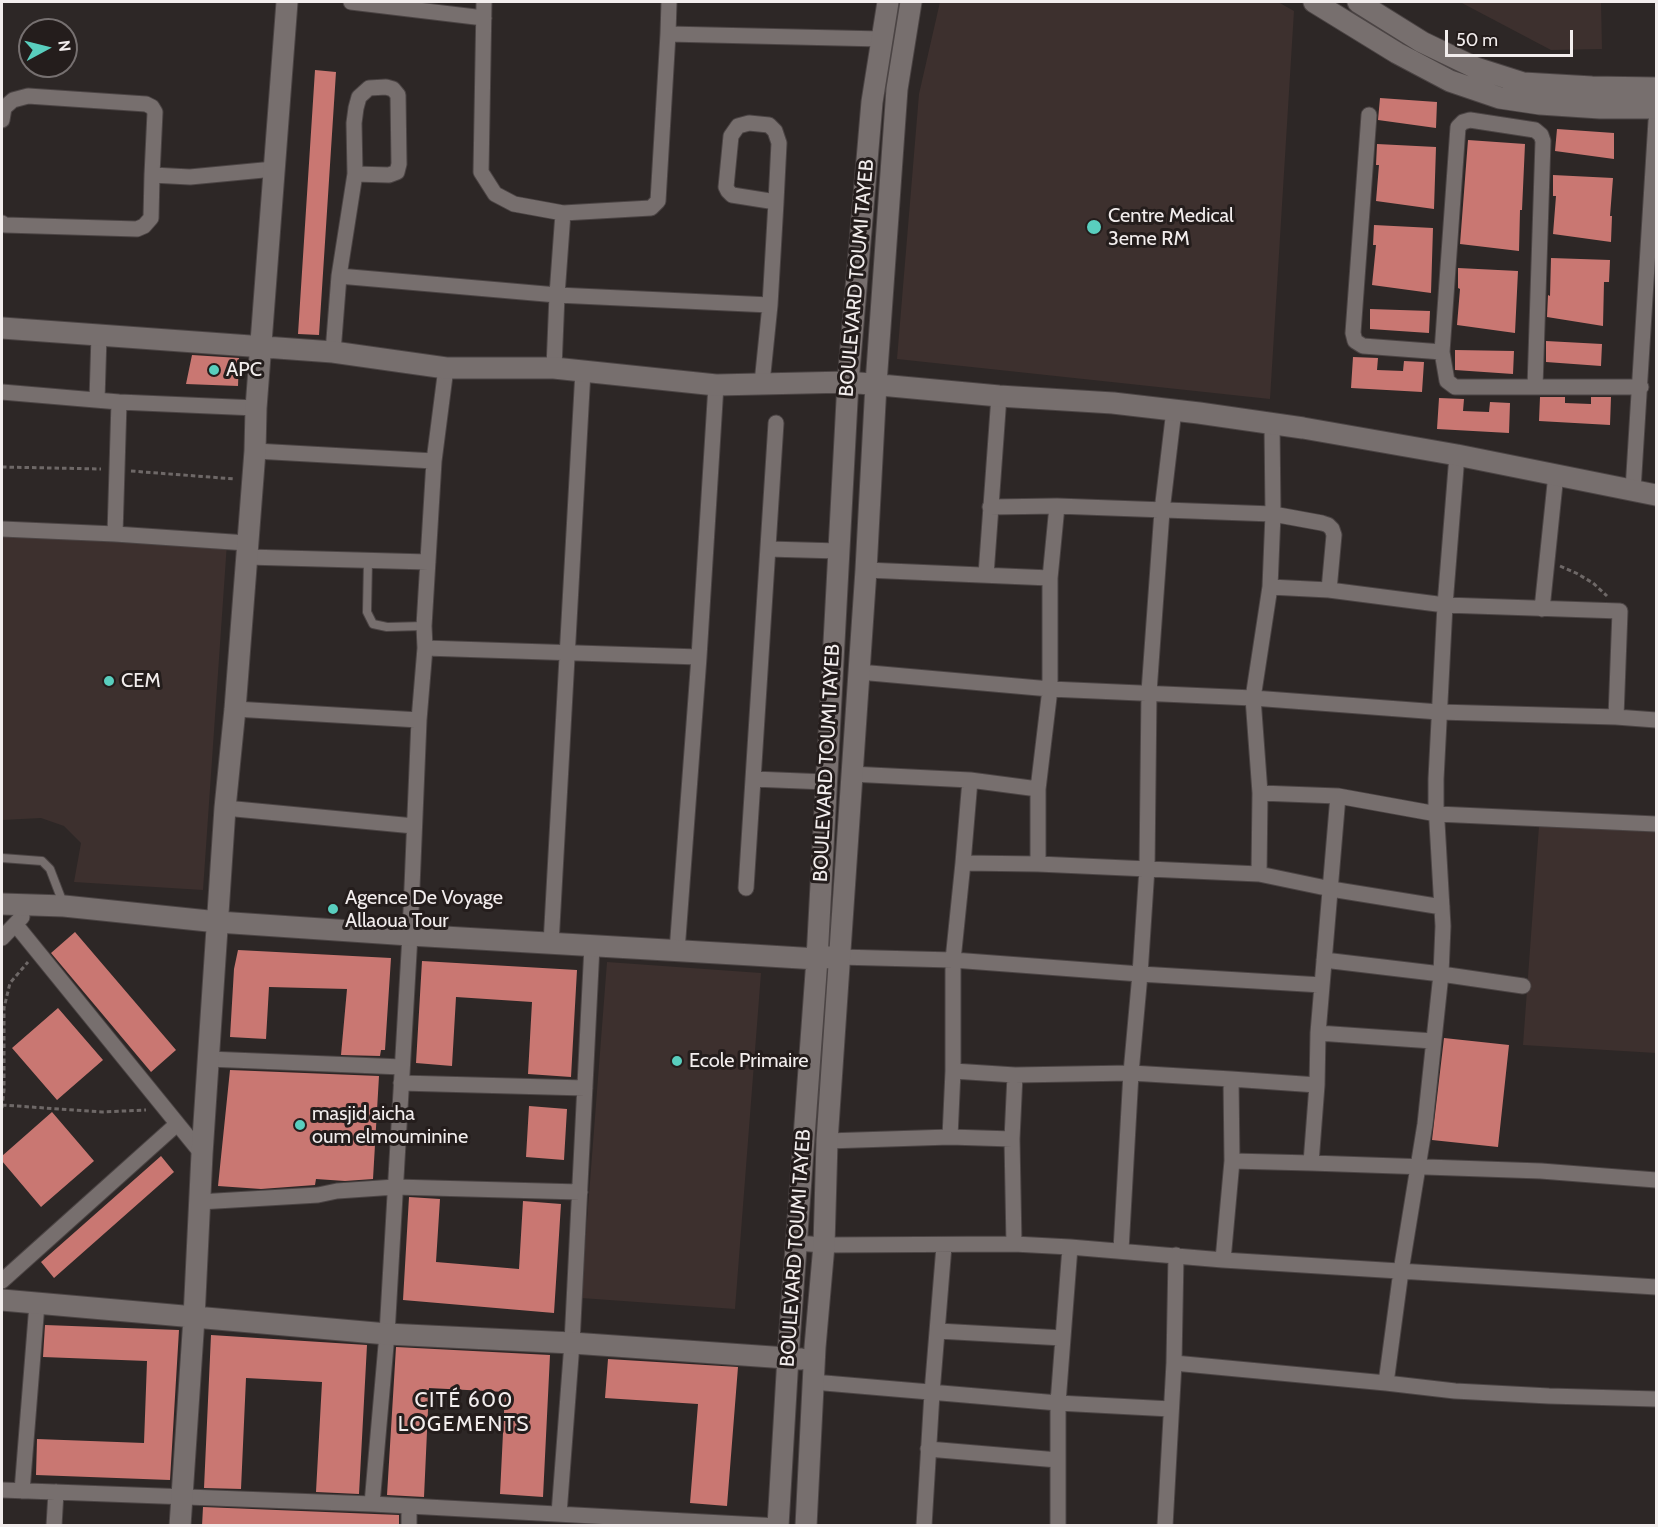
<!DOCTYPE html>
<meta charset="utf-8">
<style>
body{margin:0}
#map{position:relative;width:1658px;height:1527px;overflow:hidden;background:#2d2726;font-family:Cabin,sans-serif}
canvas{display:block}
.frame{position:absolute;inset:0;border:3px solid #f2eded;pointer-events:none}
.north{position:absolute;left:18px;top:18px;width:60px;height:60px;box-sizing:border-box;background:#241d1c;border:2px solid #767070;border-radius:50%;rotate:83deg;font-size:16px;font-weight:700;line-height:24px;text-align:center;color:#f2eded}
.north::after{content:'';display:block;margin:auto;width:21px;height:27px;background:#59cebe;clip-path:polygon(50% 0,100% 100%,50% 72%,0 100%)}
.scale{position:absolute;left:1445px;top:30px;width:128px;height:27px;box-sizing:border-box;border:3px solid #f2eded;border-top:0;padding-left:8px;font-size:18px;line-height:21px;white-space:nowrap;color:#f2eded;-webkit-text-stroke:4px #241d1c;paint-order:stroke}
</style>
<div id="map">
<canvas width="1658" height="1527"></canvas>
<div class="frame"></div>
<div class="north">N</div>
<div class="scale">50 m</div>
</div>
<script>
const context = document.querySelector('canvas').getContext('2d');
context.lineJoin = 'round';
function fill(path, color) { context.fillStyle = color; context.fill(path, 'evenodd'); }
const poly = rows => new Path2D(rows.map(r => 'M' + r).join(''));
function strokePath(path, color, width, dash) { context.strokeStyle = color; context.lineWidth = width; context.lineCap = dash ? 'butt' : 'round'; context.setLineDash(dash || []); context.stroke(path); }
function label(font, color, halo, rows, align = 'center') {
  context.font = font + ' Cabin,sans-serif'; context.lineWidth = 6; context.setLineDash([]); context.textBaseline = 'middle'; context.strokeStyle = halo; context.fillStyle = color; for (const [text, x, y, turn = 0] of rows) {
    context.save(); context.translate(x, y); context.rotate((+turn || 0) * Math.PI / 180); context.textAlign = isNaN(turn) ? turn : align; if (halo) context.strokeText(text, 0, 0); context.fillText(text, 0, 0); context.restore();
  }
}
const built = poly([
 [940,2,1278,2,1294,11,1270,399,897,359,919,94],
 [1460,2,1601,2,1602,49,1551,50],
 [2,534,227,543,203,890,74,882,81,843,64,826,41,818,2,820],
 [1539,826,1656,832,1656,1053,1523,1045],
 [607,962,761,973,735,1309,581,1298]
]);
const building = poly([
 [315,70,336,72,319,335,298,334],
 [1380,98,1437,102,1436,128,1378,120],
 [1557,129,1614,133,1614,159,1555,151],
 [1468,140,1525,144,1522,210,1520,210,1519,251,1460,244],
 [1377,144,1436,147,1434,209,1376,201,1379,165,1376,165],
 [1553,175,1613,178,1610,216,1612,216,1611,242,1553,234,1556,196,1553,196],
 [1374,225,1433,228,1431,293,1372,285,1376,245,1373,245],
 [1551,258,1610,260,1609,282,1604,282,1603,326,1547,317,1548,295,1550,296],
 [1458,268,1518,271,1515,333,1457,325,1460,289,1458,288],
 [1370,309,1430,311,1429,333,1370,329],
 [1546,341,1602,344,1601,366,1546,362],
 [1455,350,1514,351,1513,374,1455,370],
 [192,355,239,358,238,386,186,384],
 [1353,357,1378,358,1377,370,1403,371,1404,361,1424,362,1422,392,1351,388],
 [1540,397,1565,397,1565,403,1591,404,1591,397,1611,397,1610,425,1539,421],
 [1439,398,1464,399,1463,411,1489,412,1490,402,1510,403,1509,433,1437,429],
 [75,932,176,1050,151,1072,51,953],
 [238,950,391,958,385,1050,381,1050,380,1056,341,1055,347,989,269,987,266,1039,230,1037,234,969],
 [422,961,577,970,571,1077,528,1074,532,1002,456,997,452,1066,416,1063],
 [58,1008,103,1060,57,1100,12,1048],
 [1444,1038,1509,1045,1498,1147,1432,1140],
 [230,1070,379,1076,373,1179,345,1181,316,1179,315,1185,261,1189,218,1186],
 [529,1106,567,1109,564,1160,526,1157],
 [52,1112,94,1161,41,1207,2,1161,2,1156],
 [161,1156,174,1172,54,1278,41,1262],
 [409,1197,440,1199,436,1262,519,1269,523,1201,561,1204,554,1313,403,1300],
 [45,1325,179,1330,170,1480,36,1475,37,1439,144,1443,147,1361,43,1357],
 [211,1335,367,1345,359,1494,316,1492,322,1382,246,1378,241,1489,204,1488],
 [396,1347,550,1355,543,1497,500,1494,505,1392,429,1388,424,1497,387,1495],
 [608,1359,738,1367,727,1506,690,1503,698,1404,605,1398],
 [203,1507,399,1515,399,1526,202,1526]
]);
const path = poly([
 [2,467,101,469],
 [131,471,235,479],
 [1560,566,1576,573,1593,583,1607,596],
 [2,1105,102,1112,146,1110],
 [2,1108,4,1090,4,1008,10,983,28,962]
]);
const lane = poly([
 [368,560,367,612,373,624,387,627,424,626],
 [2,858,42,861,50,869,63,903]
]);
const street = poly([
 [351,2,484,18],
 [484,2,481,172,495,194,514,204,563,213,651,208,658,201,668,34,669,2],
 [668,34,882,39],
 [1369,115,1353,333,1355,341,1363,346,1442,352],
 [2,120,4,108,13,100,28,96,146,104,152,107,155,112,152,175],
 [2,223,5,225,137,229,144,226,151,218,152,175,190,177,274,169],
 [339,276,557,295,770,305],
 [333,352,339,276,355,174,354,123,356,108,359,97,369,88,386,87,393,89,398,95,399,164,397,172,389,175,355,174],
 [554,368,557,295,563,213],
 [762,383,770,305,776,202,779,143,775,131,769,125,749,123,738,126,731,136,726,187,728,191,732,195,776,202],
 [1535,387,1543,141,1541,135,1535,130,1470,120,1463,122,1458,127,1442,352,1447,381,1455,387,1641,387],
 [2,392,119,402,256,408],
 [97,400,99,335],
 [1272,424,1273,514,1322,523,1328,525,1332,529,1334,535,1329,590],
 [255,451,434,461],
 [1633,490,1656,121],
 [990,507,1057,506],
 [2,529,115,534,247,543],
 [115,534,119,402],
 [768,549,839,551],
 [247,557,428,562],
 [866,570,1050,578,1050,689,1038,789,970,780],
 [986,575,999,396],
 [1050,578,1057,506,1273,514,1270,587,1253,698,1260,793,1259,874,1038,864,963,863,953,960,953,1071,1015,1075,1131,1073,1231,1079,1232,1161,1223,1260],
 [1270,587,1329,590,1445,605,1620,611,1616,717],
 [1542,609,1556,474],
 [425,648,699,657],
 [859,672,1050,689,1253,698,1439,712,1616,717,1656,720],
 [235,709,419,720],
 [851,774,970,780,963,863],
 [753,779,826,782],
 [1038,789,1038,864],
 [1260,793,1338,796,1437,814,1656,824],
 [225,808,414,826],
 [1259,874,1331,889,1442,907],
 [746,888,776,423],
 [16,925,202,1154],
 [2,938,22,917],
 [551,944,583,371],
 [677,951,699,657,716,385],
 [839,957,953,960,1140,974,1322,985],
 [1324,960,1441,974,1523,986],
 [1318,1033,1433,1041],
 [208,1059,402,1067],
 [1231,1079,1317,1085,1311,1163,1232,1161],
 [401,1083,585,1088],
 [1317,1085,1318,1033,1338,796],
 [950,1137,953,1071],
 [827,1141,950,1137,1012,1139],
 [1311,1163,1541,1171,1656,1180],
 [199,1202,318,1195,337,1191,395,1187,580,1192],
 [796,1243,824,1245,1014,1244,1070,1247,1223,1260,1656,1287],
 [1014,1244,1012,1139,1015,1075],
 [1121,1250,1131,1073,1140,974,1147,868,1149,692,1162,511,1174,410],
 [2,1281,177,1124],
 [938,1331,1063,1338],
 [1174,1363,1386,1383,1455,1391,1549,1396,1656,1399],
 [813,1382,1058,1403,1171,1409],
 [1386,1383,1401,1271,1425,1124,1441,974,1443,926,1436,805,1436,779,1445,605,1457,455],
 [928,1449,1058,1460],
 [2,1490,372,1504,778,1526],
 [22,1491,37,1304],
 [372,1504,387,1334,410,935,419,720,425,648,424,626,434,461,446,368],
 [559,1514,572,1343,592,946],
 [54,1526,56,1492],
 [409,1526,409,1506],
 [924,1526,932,1393,944,1246],
 [1058,1526,1058,1403,1070,1247],
 [1165,1526,1174,1363,1176,1255]
]);
const secondary = poly([
 [1314,2,1397,53,1450,81,1500,98,1540,104,1600,108,1656,108],
 [1358,2,1422,42,1476,68,1523,83,1592,87,1656,88],
 [2,328,333,352,446,368,554,368,716,385,848,382,999,396,1113,403,1199,413,1303,428,1457,455,1656,495],
 [2,904,64,906,218,922,410,935,752,955,817,959,830,957],
 [2,1300,387,1334,572,1343,801,1359],
 [180,1526,194,1318,202,1154,225,808,235,709,255,451,256,408,287,2],
 [778,1526,788,1357,817,959,848,382,872,102,888,2],
 [806,1526,815,1347,824,1245,827,1141,866,570,876,384,897,89,911,2]
]);
const markers = [
 [1094,227,8,"#59cebe"],
 [214,370,6,"#59cebe"],
 [109,681,6,"#59cebe"],
 [333,909,6,"#59cebe"],
 [677,1061,6,"#59cebe"],
 [300,1125,6,"#59cebe"]
];
const poiNames = [
 ["Centre Medical",1108,216],
 ["3eme RM",1108,239],
 ["APC",226,370],
 ["CEM",121,681],
 ["Agence De Voyage",345,898],
 ["Allaoua Tour",345,921],
 ["Ecole Primaire",689,1061],
 ["masjid aicha",312,1114],
 ["oum elmouminine",312,1137]
];
const streetNames = [
 ["BOULEVARD TOUMI TAYEB",857,278,-85],
 ["BOULEVARD TOUMI TAYEB",827,763,-87],
 ["BOULEVARD TOUMI TAYEB",796,1248,-86]
];
const neighbourhoodNames = [
 ["CITÉ 600",464,1401],
 ["LOGEMENTS",464,1425]
];
fill(built, '#3d302e');
fill(building, '#c97772');
strokePath(lane, '#4b4444', 10);
strokePath(street, '#4b4444', 17);
strokePath(secondary, '#4b4444', 23);
strokePath(path, '#6e6867', 3, [4.5, 3]);
strokePath(lane, '#776f6e', 8);
strokePath(street, '#776f6e', 15);
strokePath(secondary, '#776f6e', 21);
for (const [x, y, r, color] of markers) { const dot = new Path2D(); dot.arc(x, y, r, 0, 2 * Math.PI); context.fillStyle = color; context.fill(dot); strokePath(dot, '#241d1c', 2); }
label('20px', '#f2eded', '#241d1c', poiNames, 'left');
label('20px', '#f2eded', '#241d1c', streetNames);
context.letterSpacing = '1.5px';
label('21px', '#f2eded', '#241d1c', neighbourhoodNames);
context.letterSpacing = '0px';
</script>
